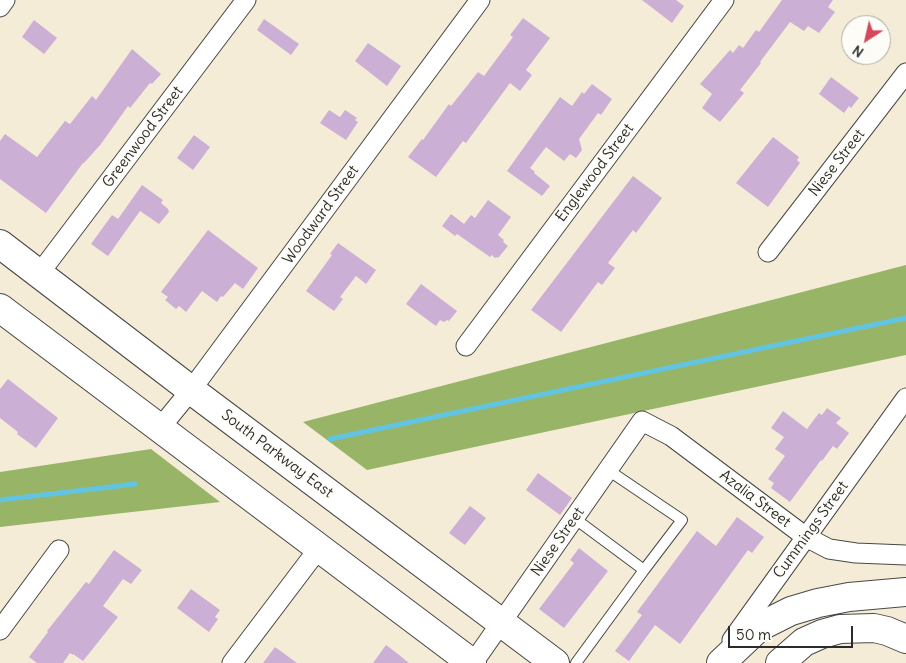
<!DOCTYPE html>
<style>
body{margin:0}
#map{position:relative;width:906px;height:663px;overflow:hidden;background:#f5ecd8;font-family:Delius,sans-serif}
canvas{display:block}
.north{position:absolute;left:841px;top:15px;width:50px;height:50px;box-sizing:border-box;background:#fdfcf7;border:1px solid #a9a8a5;border-radius:50%;rotate:215deg;font-size:14px;font-weight:700;line-height:20px;text-align:center;color:#2b2b2b}
.north::after{content:'';display:block;margin:auto;width:18px;height:22px;background:#d1495b;clip-path:polygon(50% 0,100% 100%,50% 72%,0 100%)}
.scale{position:absolute;left:728px;top:626px;width:125px;height:22px;box-sizing:border-box;border:2px solid #2b2b2b;border-top:0;padding-left:6px;font-size:15px;line-height:18px;white-space:nowrap;color:#2b2b2b;-webkit-text-stroke:4px #fdfcf7;paint-order:stroke}
</style>
<div id="map">
<canvas width="906" height="663"></canvas>
<div class="north">N</div>
<div class="scale">50 m</div>
</div>
<script>
const context = document.querySelector('canvas').getContext('2d');
context.lineJoin = 'round';
function fill(path, color) { context.fillStyle = color; context.fill(path, 'evenodd'); }
const poly = rows => new Path2D(rows.map(r => 'M' + r).join(''));
function strokePath(path, color, width, dash) { context.strokeStyle = color; context.lineWidth = width; context.lineCap = dash ? 'butt' : 'round'; context.setLineDash(dash || []); context.stroke(path); }
function label(font, color, halo, rows, align = 'center') {
  context.font = font + ' Delius,sans-serif'; context.lineWidth = 4; context.setLineDash([]); context.textBaseline = 'middle'; context.strokeStyle = halo; context.fillStyle = color; for (const [text, x, y, turn = 0] of rows) {
    context.save(); context.translate(x, y); context.rotate((+turn || 0) * Math.PI / 180); context.textAlign = isNaN(turn) ? turn : align; if (halo) context.strokeText(text, 0, 0); context.fillText(text, 0, 0); context.restore();
  }
}
const forest = poly([
 [906,265,906,355,367,470,303,422],
 [151,449,220,502,0,527,0,472]
]);
const stream = poly([
 [330,439,906,318],
 [0,500,135,484]
]);
const building = poly([
 [642,0,676,0,684,6,672,23],
 [782,0,833,0,828,7,835,12,819,33,808,26,804,31,790,22,760,62,761,63,740,90,744,93,720,122,702,108,712,94,700,84,730,50,733,53,739,45,743,48,756,30,759,32],
 [523,18,550,38,526,70,532,75,520,91,510,83,466,143,463,141,436,177,408,157,422,139,423,140,449,104,451,106,478,72,484,76,513,37,510,35],
 [264,19,299,44,291,55,257,30],
 [34,20,57,38,44,54,22,37],
 [368,43,401,66,387,86,355,61],
 [132,49,161,74,152,84,150,83,130,108,128,106,101,144,84,163,83,163,46,213,0,179,0,141,5,134,37,157,65,121,70,124,92,96,96,100],
 [831,77,859,98,851,108,849,106,844,113,819,94],
 [592,84,612,99,601,115,598,113,579,139,582,150,576,158,570,154,564,161,546,147,530,168,535,172,534,173,550,186,542,196,507,171,560,97,572,106,582,92,584,94],
 [329,110,340,117,345,110,357,118,355,120,358,122,346,140,320,123],
 [194,135,210,147,193,170,177,158],
 [773,137,799,157,797,160,800,163,768,207,736,183],
 [633,176,662,198,636,233,633,230,608,263,615,268,602,285,598,282,561,332,531,310],
 [142,185,163,200,161,203,168,209,169,212,159,224,140,211,108,256,91,244,112,215,118,219],
 [488,200,511,217,498,235,504,240,503,242,508,246,498,258,497,257,495,258,492,255,490,257,457,234,455,236,442,226,451,214,464,224,471,215,475,218],
 [208,230,258,268,243,289,235,283,223,297,221,296,217,302,202,291,186,312,179,306,176,309,165,300,168,297,161,292],
 [338,243,376,270,366,284,356,276,340,297,343,299,334,311,306,291,332,255,330,254],
 [421,284,457,311,449,321,447,320,444,322,440,320,436,326,406,304],
 [8,379,58,418,36,448,17,434,18,432,0,418,0,389],
 [827,408,841,418,836,423,849,433,837,449,833,446,822,461,821,460,790,502,771,488,774,483,768,479,785,456,775,449,784,437,771,428,783,411,807,429,819,413,822,415],
 [538,473,572,498,560,515,526,490],
 [470,506,486,518,465,545,449,533],
 [737,517,764,537,752,553,748,550,680,644,655,625,629,661,615,651,642,615,637,612,697,531,716,546],
 [579,548,608,571,564,628,539,609,574,563,570,560],
 [114,550,142,570,131,584,123,579,103,606,118,617,83,661,73,654,73,655,70,653,63,663,37,663,29,657,48,632,47,631,86,582,89,584],
 [191,589,220,610,215,617,218,619,209,632,177,608],
 [386,645,398,654,409,663,373,663],
 [275,647,297,663,263,663]
]);
const service = poly([
 [608,470,682,520,644,570],
 [574,518,644,570,576,663]
]);
const minor = poly([
 [0,7,5,0],
 [768,252,906,73],
 [39,274,246,0],
 [466,346,724,0],
 [160,428,191,390,480,0],
 [0,630,59,550],
 [732,640,906,398],
 [232,663,319,548],
 [473,663,642,421,671,436,806,537,829,549,856,553,906,555]
]);
const primary = poly([
 [0,244,191,390,555,663],
 [0,308,472,663]
]);
const motorway = poly([
 [721,663,759,627,791,611,818,603,849,597,906,592],
 [780,663,804,642,822,634,840,629,874,628,887,631,906,639]
]);
const streetNames = [
 ["Greenwood Street",143,137,-53],
 ["Niese Street",837,163,-52],
 ["Englewood Street",595,173,-53],
 ["Woodward Street",321,215,-54],
 ["South Parkway East",277,454,37],
 ["Azalia Street",755,499,37],
 ["Cummings Street",811,530,-54],
 ["Niese Street",558,542,-55]
];
fill(forest, '#98b567');
strokePath(stream, '#62c4e0', 5);
fill(building, '#ccafd5');
strokePath(service, '#494845', 12);
strokePath(minor, '#494845', 21);
strokePath(primary, '#494845', 30);
strokePath(motorway, '#494845', 30);
strokePath(service, '#fff', 10);
strokePath(minor, '#fff', 19);
strokePath(primary, '#fff', 28);
strokePath(motorway, '#fff', 28);
label('15px', '#2b2b2b', '#fdfcf7', streetNames);
</script>
